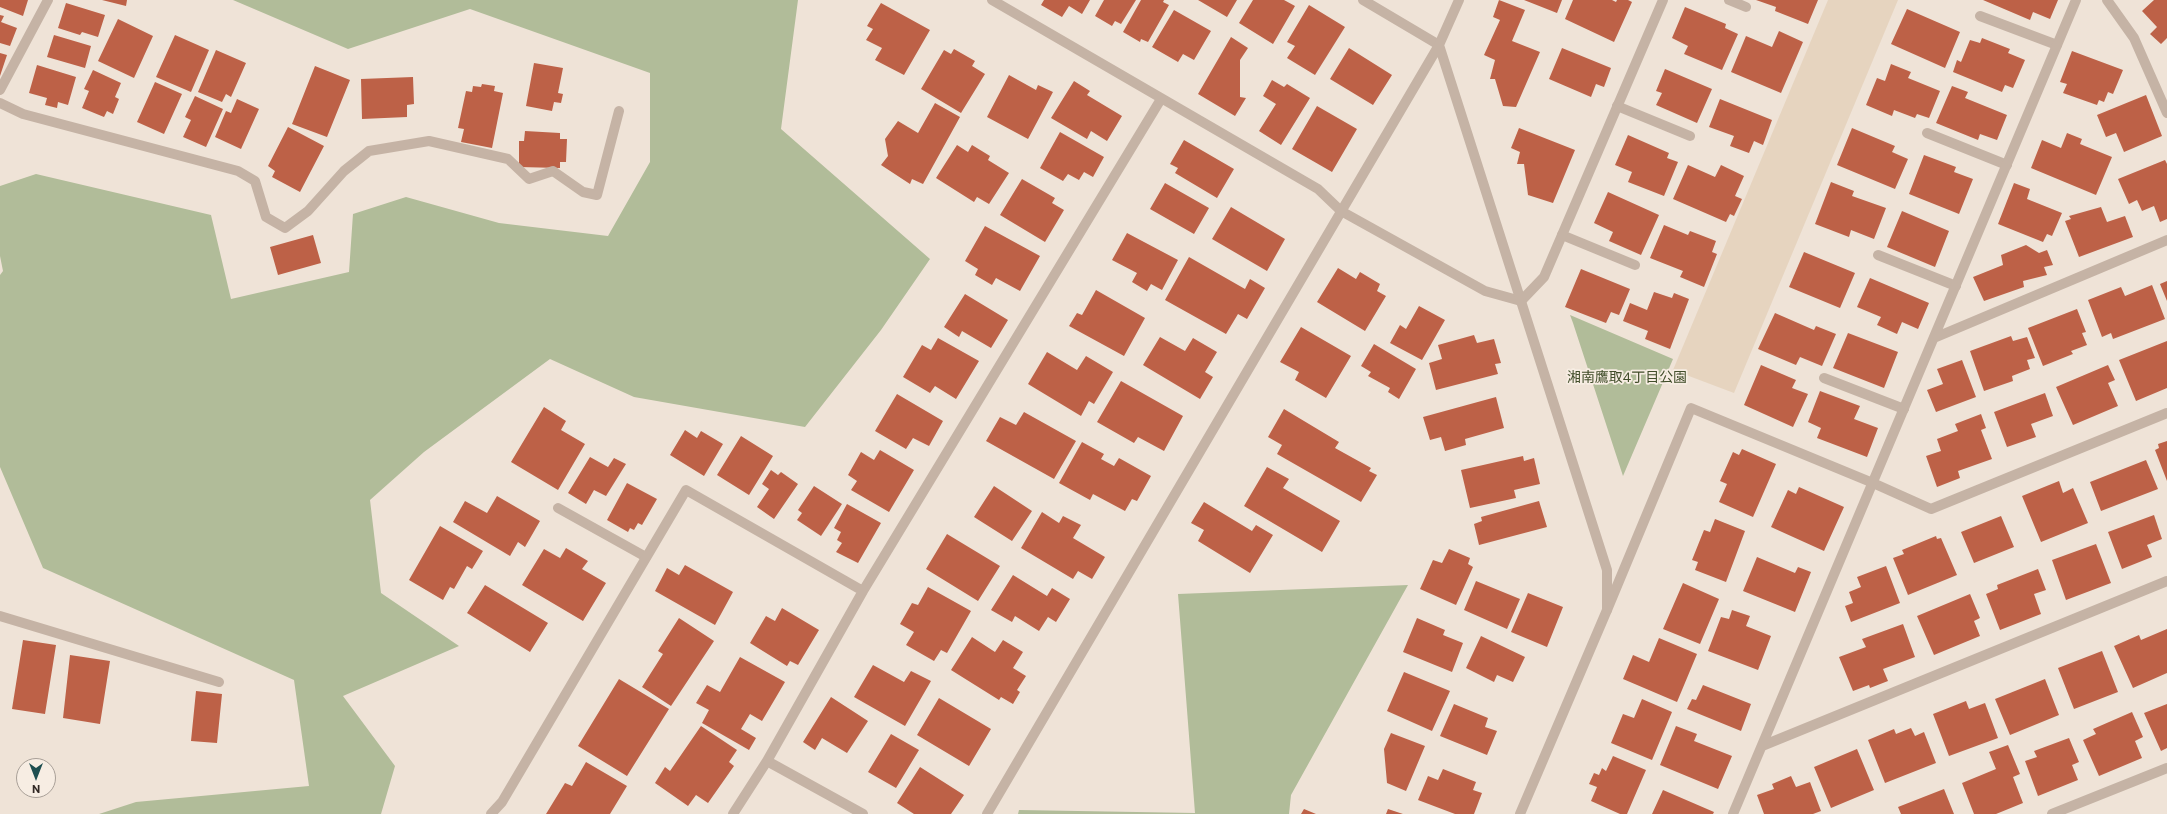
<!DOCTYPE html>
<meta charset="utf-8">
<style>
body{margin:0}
#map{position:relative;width:2167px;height:814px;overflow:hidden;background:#efe3d7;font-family:Commissioner,sans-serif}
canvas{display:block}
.north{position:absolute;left:16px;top:758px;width:40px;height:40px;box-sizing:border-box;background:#f7ede3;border:1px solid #a89f97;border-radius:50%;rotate:180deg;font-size:11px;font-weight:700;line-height:16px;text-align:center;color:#322925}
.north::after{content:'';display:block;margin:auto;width:14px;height:18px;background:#1e4e50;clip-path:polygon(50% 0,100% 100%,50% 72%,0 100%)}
</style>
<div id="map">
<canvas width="2167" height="814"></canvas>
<div class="north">N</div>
</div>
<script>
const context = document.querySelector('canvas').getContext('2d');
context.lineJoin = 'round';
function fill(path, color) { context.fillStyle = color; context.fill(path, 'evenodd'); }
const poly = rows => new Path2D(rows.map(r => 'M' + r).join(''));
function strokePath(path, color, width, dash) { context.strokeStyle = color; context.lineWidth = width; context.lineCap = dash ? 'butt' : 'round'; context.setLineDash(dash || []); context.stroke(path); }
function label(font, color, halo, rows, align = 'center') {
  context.font = font + ' Commissioner,"Noto Sans JP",sans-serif'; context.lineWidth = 3.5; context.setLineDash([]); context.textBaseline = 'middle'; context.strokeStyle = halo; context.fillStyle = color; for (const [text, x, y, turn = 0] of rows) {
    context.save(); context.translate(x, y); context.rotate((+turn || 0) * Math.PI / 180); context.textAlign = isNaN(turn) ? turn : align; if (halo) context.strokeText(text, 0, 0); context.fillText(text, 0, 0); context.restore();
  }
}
const green = poly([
 [233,0,798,0,781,129,930,259,881,330,805,427,634,397,550,359,424,452,370,500,381,593,459,646,343,696,395,766,381,814,99,814,136,802,309,786,294,680,43,568,0,467,0,275,3,271,0,256,0,186,36,174,211,215,231,299,349,272,353,214,406,197,499,223,608,236,650,162,650,73,470,9,348,49],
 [1570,315,1673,359,1623,476,1573,323],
 [1408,585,1291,795,1289,814,1018,814,1019,810,1195,813,1178,594]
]);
const plaza = poly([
 [1828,0,1898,0,1734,393,1673,370]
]);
const building = poly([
 [0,0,28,0,23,16,0,7],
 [102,0,127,0,126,6],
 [1044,0,1090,0,1082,14,1069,6,1062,17,1041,5],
 [1104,0,1136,0,1121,24,1115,21,1112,26,1095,16],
 [1141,0,1164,0,1163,2,1169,5,1148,42,1141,39,1140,42,1123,32],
 [1198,0,1237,0,1227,17],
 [1253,0,1284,0,1295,6,1273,44,1239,23],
 [1499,0,1525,10,1512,41,1540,52,1516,107,1503,106,1495,79,1490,79,1495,60,1484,55,1500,20,1493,17],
 [1524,0,1562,0,1557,13],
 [1573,0,1612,0,1616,2,1617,0,1628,0,1632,2,1614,42,1565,19],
 [1756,0,1818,0,1808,24,1775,11,1776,7],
 [1983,0,2058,0,2050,19,2033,12,2030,20],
 [2154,0,2167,0,2167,38,2161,44,2150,34,2157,27,2142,11],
 [66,3,105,15,98,37,82,32,80,35,58,28],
 [881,3,930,30,904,75,875,60,882,48,866,40,873,29,867,26],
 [1309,5,1345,27,1315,75,1287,58,1295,46,1287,42],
 [1685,7,1726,24,1725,28,1738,34,1722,70,1684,54,1688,46,1672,38],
 [1907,9,1960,32,1945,68,1891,44],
 [1174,10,1211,31,1194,60,1183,54,1178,62,1152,47],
 [0,15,4,16,1,22,17,28,10,46,0,43],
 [118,19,153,36,134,78,98,61],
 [1779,31,1803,42,1781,93,1731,72,1746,36,1772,47],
 [54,35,91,46,85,68,47,57],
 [175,35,209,50,191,92,156,77],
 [1231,37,1248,48,1240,60,1240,97,1246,98,1235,116,1198,94],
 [1982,38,2010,49,2008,53,2025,60,2013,88,2005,85,2002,92,1953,72,1957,60,1961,62,1970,40,1980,43],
 [1349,48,1392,75,1373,105,1330,79],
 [1562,48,1611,68,1604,87,1596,84,1591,97,1549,79],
 [954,49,975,61,972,66,985,74,961,113,921,89,944,50,951,54],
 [216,50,246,63,231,97,226,94,222,102,198,92],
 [2072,51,2123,70,2113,94,2108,92,2104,102,2099,100,2097,105,2063,93,2067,84,2060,82],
 [0,53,7,55,0,76],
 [534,63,563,68,558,93,563,94,561,103,554,102,552,111,526,106],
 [1891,64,1911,72,1908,78,1940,91,1929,118,1917,114,1915,118,1894,110,1892,116,1866,105,1877,78,1885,81],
 [37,65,76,77,68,105,58,102,57,108,45,105,47,98,29,93],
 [315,66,350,80,327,137,292,124],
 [1665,69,1712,89,1697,123,1656,105,1662,93,1656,91],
 [93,70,121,83,115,97,119,99,113,114,107,111,104,117,82,108,89,91,84,89],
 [1009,75,1036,90,1038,85,1053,92,1028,139,987,117],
 [413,77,414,104,407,105,407,117,362,119,361,79],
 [1272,80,1284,87,1287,84,1310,98,1281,145,1259,131,1276,104,1263,96],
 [1074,81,1090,91,1087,95,1122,116,1107,141,1091,131,1087,139,1051,118],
 [155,82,182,94,164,134,137,122],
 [482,84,495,86,494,91,503,93,492,148,461,142,464,129,458,128,466,91,472,92,473,86,481,87],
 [1952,86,1968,92,1965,98,2007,115,1997,140,1980,134,1978,140,1936,123],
 [2146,95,2162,136,2124,152,2116,133,2106,137,2097,115],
 [195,96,223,109,206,147,183,137,191,120,185,117],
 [237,99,259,109,241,149,215,137,226,111,231,113],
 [1720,99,1772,120,1763,145,1754,141,1749,153,1730,146,1734,136,1709,127],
 [935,103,960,117,923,184,912,179,910,184,881,165,888,156,885,139,898,121,918,133],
 [1317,106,1357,129,1332,172,1292,149],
 [288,127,324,146,300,192,272,177,275,171,268,166],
 [1519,128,1575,150,1553,203,1528,195,1524,164,1517,164,1520,152,1511,148],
 [1852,128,1895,146,1892,152,1908,159,1895,189,1837,165],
 [525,131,560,133,560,139,567,139,566,162,560,162,560,168,519,167,519,141,524,141],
 [1060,132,1104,157,1093,177,1084,172,1079,180,1068,174,1063,181,1040,168],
 [2067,133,2082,139,2080,144,2112,157,2096,195,2031,168,2042,140,2061,148],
 [1628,135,1669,153,1667,158,1678,162,1664,196,1628,182,1632,172,1615,165],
 [1184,140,1234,169,1217,198,1175,173,1178,168,1170,164],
 [957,145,968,152,972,145,990,156,988,160,1009,173,989,204,977,197,974,202,936,178],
 [1924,155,1956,167,1954,172,1973,179,1959,214,1909,194],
 [2165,160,2167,164,2167,219,2160,222,2154,206,2142,211,2137,200,2129,204,2118,179],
 [1688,165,1715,177,1721,165,1744,176,1735,196,1742,199,1734,216,1730,214,1726,222,1673,199],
 [1022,179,1055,198,1052,203,1064,210,1045,242,1000,215],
 [1831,182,1854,191,1852,196,1886,208,1874,239,1851,230,1849,237,1815,224],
 [1165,183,1209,208,1194,234,1150,209],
 [2014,183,2030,189,2027,199,2062,213,2052,236,2047,234,2043,242,1998,224],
 [1608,192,1659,215,1641,255,1609,241,1613,232,1594,223],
 [1231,207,1285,239,1267,271,1212,239],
 [2101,207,2107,222,2125,216,2133,237,2079,257,2065,221,2071,219,2069,216],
 [1902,211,1949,231,1935,267,1887,247],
 [1664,225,1688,235,1690,231,1716,241,1712,252,1717,254,1704,287,1680,277,1683,271,1650,258],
 [985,226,1040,256,1020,291,996,278,992,285,975,275,978,269,965,261],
 [1127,233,1178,260,1162,290,1151,284,1147,291,1132,282,1137,273,1112,260],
 [313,235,321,263,278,275,270,247],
 [2026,245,2039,253,2047,250,2053,265,2044,267,2047,275,2023,281,2024,287,1984,301,1973,277,2003,265,2001,255],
 [1804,252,1855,273,1840,308,1789,287],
 [1189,257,1245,289,1250,279,1265,288,1247,319,1238,314,1226,334,1165,300],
 [1338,268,1356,279,1360,272,1380,284,1377,291,1386,296,1365,331,1317,302],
 [1581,269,1630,289,1619,315,1611,312,1606,323,1565,307],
 [1870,278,1929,303,1918,329,1902,322,1897,334,1877,325,1881,317,1857,307],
 [2167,281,2167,301,2160,284],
 [2152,285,2165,319,2113,339,2111,333,2102,337,2088,300,2121,287,2125,296],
 [1096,290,1145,318,1124,356,1069,326,1077,313,1082,315],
 [1654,292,1672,298,1674,293,1689,299,1670,349,1645,339,1648,331,1623,321,1630,303,1647,310],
 [965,294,1008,320,991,348,962,331,959,337,944,327],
 [1419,306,1445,320,1422,360,1390,343,1400,325,1406,329],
 [2077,309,2086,332,2082,333,2087,345,2071,351,2073,354,2043,366,2028,328],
 [1775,313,1814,330,1816,326,1836,334,1822,366,1800,357,1796,365,1758,349],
 [1301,327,1351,356,1326,398,1295,380,1299,372,1280,362],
 [1848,333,1898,352,1884,388,1833,368],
 [1474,335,1477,343,1494,339,1501,363,1495,364,1498,374,1436,390,1429,363,1442,359,1438,345],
 [2011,336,2013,341,2027,337,2035,358,2027,360,2030,369,2012,376,2013,381,1984,391,1970,351],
 [1160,337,1185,351,1193,338,1217,352,1205,372,1213,377,1200,399,1143,365],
 [938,338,979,361,956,399,935,386,930,393,903,377,922,345,931,350],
 [2167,341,2167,388,2136,401,2119,360],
 [1374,344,1416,369,1399,399,1388,392,1390,388,1368,376,1371,372,1361,366],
 [1047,352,1077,370,1086,356,1113,372,1094,404,1089,401,1081,416,1028,384],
 [1962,360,1976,397,1936,412,1927,390,1943,384,1937,369],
 [1761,365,1796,380,1792,388,1808,394,1793,427,1744,405],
 [2108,365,2115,380,2108,383,2118,406,2073,425,2056,387],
 [1121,381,1183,416,1164,451,1138,437,1134,443,1097,422],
 [1820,391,1860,406,1854,419,1878,428,1867,457,1817,438,1821,428,1808,422],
 [2045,393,2053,416,2031,424,2036,437,2007,447,1994,412],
 [897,394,943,421,929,446,913,438,906,449,875,431],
 [1496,397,1504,428,1465,439,1466,445,1445,451,1441,437,1430,440,1423,417],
 [544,407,566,421,561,430,585,444,558,490,511,462],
 [1284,409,1339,442,1335,448,1371,468,1369,471,1377,475,1361,502,1277,454,1282,445,1268,437],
 [1024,412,1076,441,1054,479,986,441,1000,417,1016,425],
 [1981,414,1986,428,1981,430,1992,459,1958,471,1960,478,1937,487,1926,456,1941,451,1937,439,1958,431,1955,424],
 [685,430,697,438,701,431,723,444,704,476,670,455],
 [741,436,773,456,749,495,717,475],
 [2167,441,2167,481,2155,450,2159,448,2158,444],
 [1082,442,1104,454,1101,459,1114,466,1119,458,1151,476,1137,501,1132,499,1125,511,1093,494,1090,500,1059,483],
 [1742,449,1776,464,1753,517,1719,502,1727,484,1720,481,1733,452,1739,455],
 [880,450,914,470,889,512,851,490,857,481,848,475,861,452,874,460],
 [1523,456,1524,461,1534,458,1540,484,1514,490,1516,498,1470,508,1461,470],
 [590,457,608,467,614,458,626,464,606,496,594,490,586,504,568,493],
 [2146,460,2158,489,2101,511,2090,482],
 [1267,467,1289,479,1283,488,1340,521,1322,552,1244,506],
 [771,470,778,475,781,472,798,484,774,519,757,507,769,489,762,484],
 [2059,481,2063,493,2073,488,2088,523,2041,542,2022,496],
 [627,483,657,499,642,525,638,523,634,530,630,528,628,532,607,520],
 [814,486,842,504,821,536,797,520,802,513,798,510],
 [994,486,1032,511,1012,541,974,517],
 [1799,487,1844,507,1824,551,1771,527,1788,490,1796,494],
 [497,496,540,521,525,547,518,542,510,556,453,522,465,501,487,513],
 [1539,501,1547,527,1479,545,1474,524,1482,521,1481,517],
 [1204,502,1252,531,1256,525,1273,535,1250,573,1198,541,1204,530,1191,523],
 [847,504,881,523,858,563,836,552,842,543,837,540,841,532,834,528],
 [1042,512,1059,523,1063,516,1081,525,1073,538,1105,557,1092,579,1078,571,1073,579,1021,548],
 [2154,515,2162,539,2147,545,2152,557,2122,569,2108,532],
 [2001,516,2014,547,1974,563,1961,532],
 [1715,519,1745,531,1726,582,1695,570,1698,562,1692,560,1704,530,1710,532],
 [440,526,483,551,472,569,467,566,454,589,450,587,443,600,409,580],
 [947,534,1000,566,978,601,926,569],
 [1936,536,1937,539,1941,538,1957,575,1908,595,1893,558,1904,554,1902,550],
 [2096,544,2111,583,2066,600,2052,560],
 [566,548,588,561,582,569,606,583,583,621,522,585,544,549,560,558],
 [1449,549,1470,558,1468,564,1473,567,1456,605,1420,589,1433,560,1442,563],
 [1757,557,1795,573,1798,567,1811,572,1795,612,1743,591],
 [685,565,733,592,715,625,655,591,667,568,679,575],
 [1886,566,1900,603,1851,622,1845,606,1853,603,1849,592,1861,587,1857,577],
 [2038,569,2046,590,2034,594,2041,614,2000,630,1986,594,1998,589,1997,585],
 [1013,575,1047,596,1052,588,1070,599,1056,622,1048,617,1039,631,1015,616,1012,622,991,610],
 [1476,581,1520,599,1507,629,1464,610],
 [1683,583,1719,599,1700,644,1663,629],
 [485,585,548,623,530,652,467,613],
 [928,587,971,611,947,653,941,650,934,661,906,645,914,632,900,624,912,603,918,605],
 [1528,593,1563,607,1547,647,1511,632],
 [1970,594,1980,618,1974,621,1980,636,1934,655,1917,616],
 [782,608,819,630,798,665,790,661,787,666,750,643,766,616,775,621],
 [1732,610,1750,616,1746,626,1771,636,1758,670,1708,651,1721,617,1729,619],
 [679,618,714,641,671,706,642,687,663,654,658,651],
 [1417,618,1445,630,1443,635,1463,643,1452,672,1403,652],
 [1903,624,1915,657,1883,669,1888,681,1870,688,1869,685,1853,691,1839,657,1866,647,1862,639],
 [2167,629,2167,673,2133,688,2114,646,2139,635,2141,640],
 [1481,636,1525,657,1513,682,1497,675,1494,682,1466,668],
 [972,637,995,652,1003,640,1023,652,1013,668,1026,676,1017,690,1020,692,1013,704,1001,697,999,700,951,670],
 [1659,638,1697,654,1677,702,1623,679,1633,655,1649,662],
 [23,640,56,645,45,714,12,709],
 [2102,651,2118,692,2074,709,2058,668],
 [70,655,110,661,100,724,63,718],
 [740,657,785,682,762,721,750,714,741,729,756,738,749,750,702,723,709,710,696,703,707,685,720,692],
 [873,665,904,682,911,671,931,681,905,726,854,697],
 [1404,672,1450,691,1432,731,1387,711],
 [619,679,669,709,627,776,578,746],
 [2045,679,2059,715,2010,735,1995,699],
 [1703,685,1751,704,1741,731,1687,709,1692,699,1696,700],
 [196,691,222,694,217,743,191,741],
 [831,697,868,721,847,753,822,738,815,750,803,742],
 [939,698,991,729,969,766,917,735],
 [1642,699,1672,712,1652,760,1611,743,1623,714,1634,718],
 [1966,701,1969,709,1985,703,1998,738,1949,756,1933,714],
 [1454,704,1488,718,1485,727,1497,731,1487,755,1440,736],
 [2167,704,2167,748,2161,751,2144,713],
 [2132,712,2143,737,2135,741,2142,758,2099,776,2083,740,2096,734,2093,729],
 [701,726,737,750,729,762,734,766,708,803,696,795,688,806,655,783,665,767,670,771],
 [1676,726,1697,734,1694,741,1732,756,1718,789,1660,765],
 [1911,728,1915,736,1924,732,1936,763,1885,783,1868,740,1894,729,1896,734],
 [1391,733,1425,746,1406,791,1387,783,1384,749],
 [891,734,919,750,896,788,868,772],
 [2069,738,2079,762,2072,765,2078,780,2038,796,2025,761,2037,757,2034,751],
 [2008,745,2020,774,2013,777,2023,803,1996,814,1974,814,1962,783,1996,769,1989,752],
 [1857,749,1874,790,1831,808,1814,767],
 [1613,756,1646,770,1627,814,1620,814,1591,801,1597,787,1589,784,1594,773,1599,775,1602,768,1606,771],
 [586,762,627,786,610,814,546,814,565,783,572,786],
 [920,767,964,795,951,814,914,814,897,803],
 [1443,769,1476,782,1473,790,1482,793,1474,814,1455,814,1418,800,1428,776,1438,780],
 [1791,776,1796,787,1810,782,1821,811,1813,814,1764,814,1757,795,1774,789,1772,784],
 [1944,789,1954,814,1901,814,1898,807],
 [1663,790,1714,812,1713,814,1652,814],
 [1304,809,1316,814,1301,814],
 [1388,809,1403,814,1386,814]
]);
const service = poly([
 [1729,0,1746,7],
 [1980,16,2057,45],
 [1617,106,1690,136],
 [1927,133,2007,165],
 [1562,235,1635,265],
 [1878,255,1956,286],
 [1824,378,1904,409],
 [558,508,646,557]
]);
const minor = poly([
 [992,0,1318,189,1341,211,1485,291,1521,301,1544,277,1663,0],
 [1363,0,1439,45],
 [2107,0,2134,38,2167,113],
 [0,90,48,0],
 [0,103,23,114,238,171,255,181,266,217,285,228,308,211,344,171,369,151,429,141,508,159,529,179,553,171,583,192,597,195,619,111],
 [1934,338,2167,240],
 [1607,610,1691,408,1873,483,1931,509,2167,413],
 [0,616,219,682],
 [1762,746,2167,581],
 [767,761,863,814],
 [491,814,502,802,686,490,863,591],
 [733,814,767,761,863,591,1161,99],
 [1733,814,2076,0],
 [2052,814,2167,768]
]);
const tertiary = poly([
 [1439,45,1607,570,1607,610,1520,814],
 [987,814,1439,45,1459,0]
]);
const parkNames = [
 ["湘南鷹取4丁目公園",1627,377]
];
fill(green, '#b1bc99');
fill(plaza, '#e6d4bf');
fill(building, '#bd6147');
strokePath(service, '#c5b3a5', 10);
strokePath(minor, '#c5b3a5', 10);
strokePath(tertiary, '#c5b3a5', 10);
label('14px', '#424e2b', '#f7ede3', parkNames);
</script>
